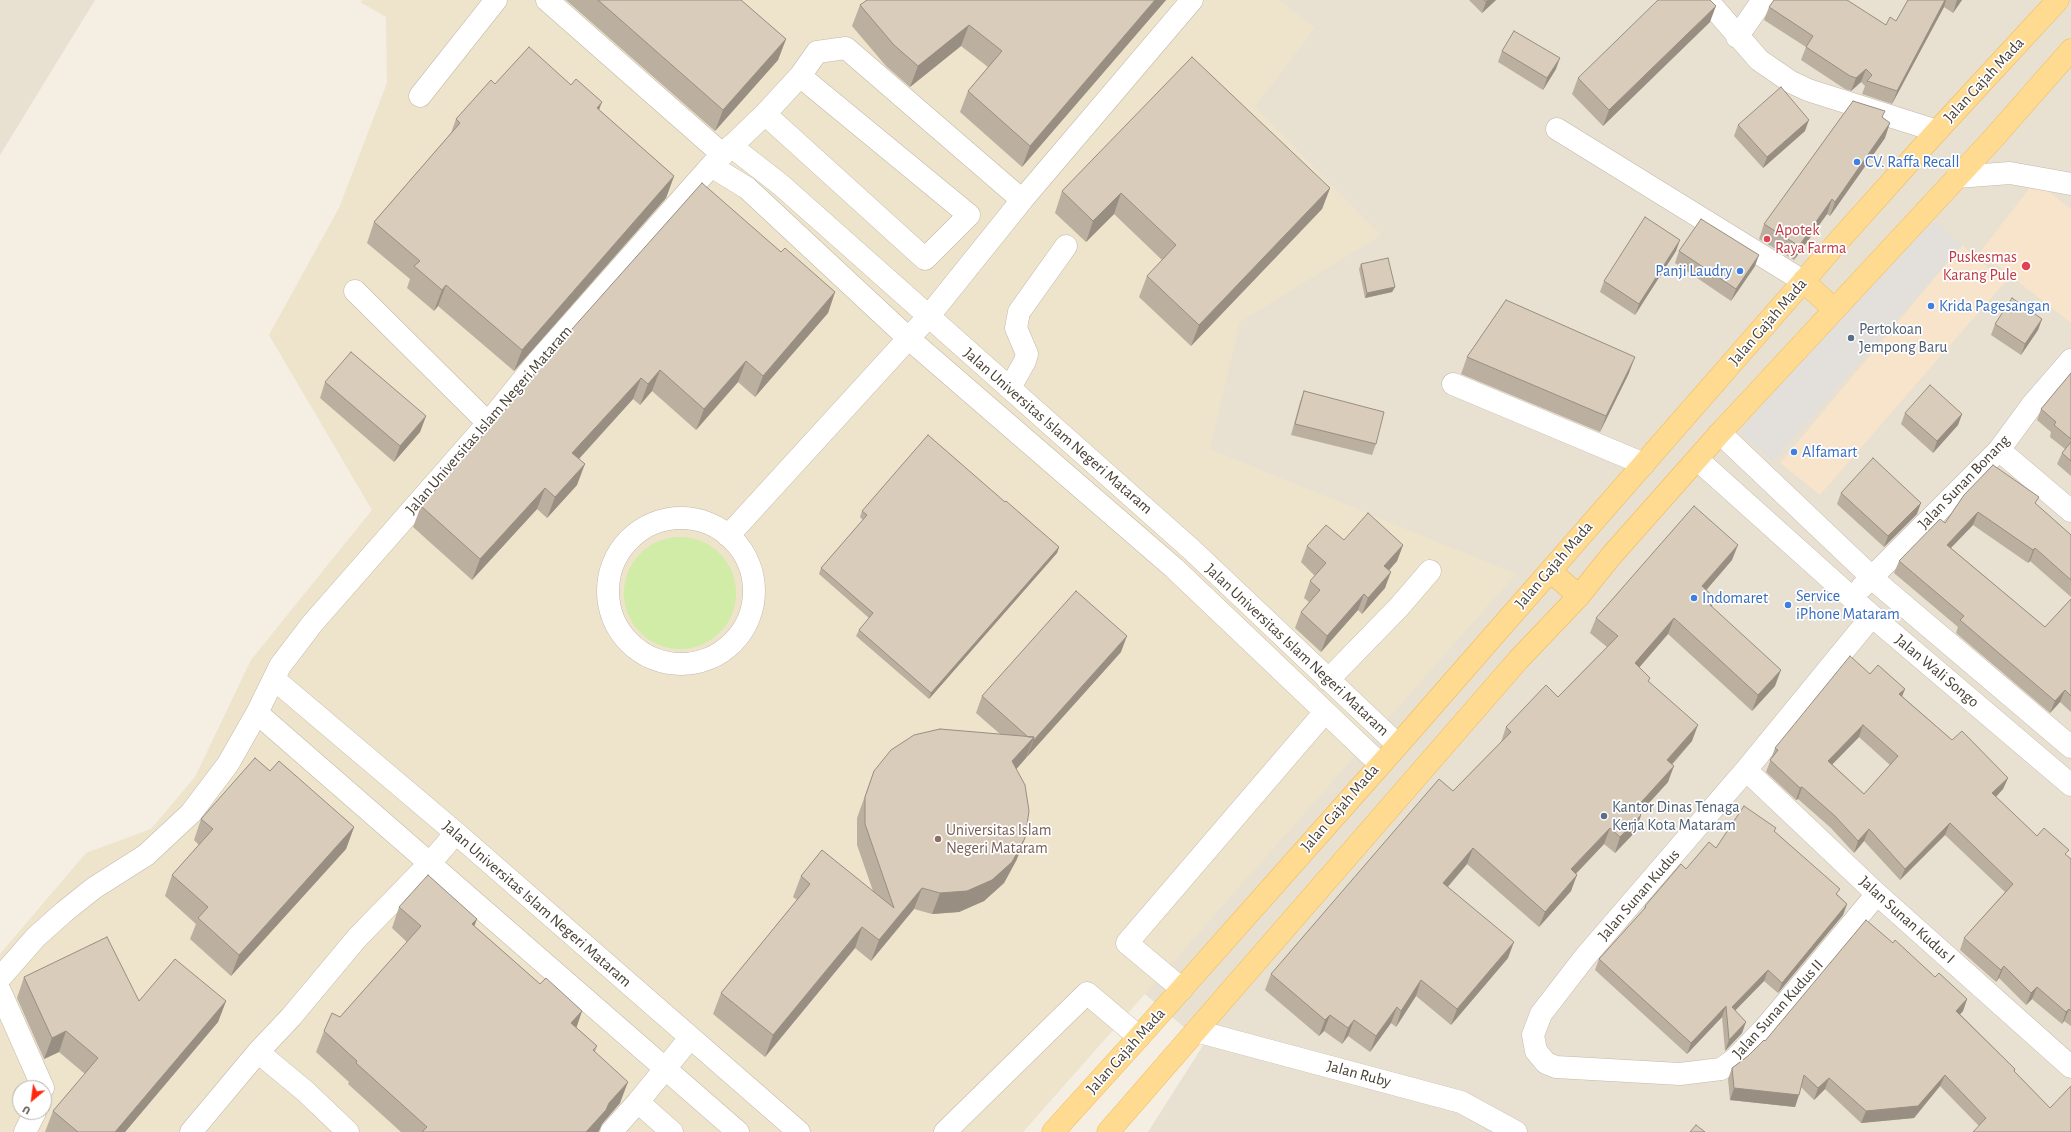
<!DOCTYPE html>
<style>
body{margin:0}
#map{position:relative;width:2071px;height:1132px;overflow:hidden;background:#f4eee3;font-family:"Alegreya Sans",sans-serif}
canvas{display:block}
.north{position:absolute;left:12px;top:1080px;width:40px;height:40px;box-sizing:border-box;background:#fff;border:1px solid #b5b2ad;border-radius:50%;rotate:209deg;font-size:11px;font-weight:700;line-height:16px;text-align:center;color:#463e33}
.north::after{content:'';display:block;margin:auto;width:14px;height:18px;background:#ff280f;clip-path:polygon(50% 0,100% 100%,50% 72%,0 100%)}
</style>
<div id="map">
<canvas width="2071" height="1132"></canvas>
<div class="north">U</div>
</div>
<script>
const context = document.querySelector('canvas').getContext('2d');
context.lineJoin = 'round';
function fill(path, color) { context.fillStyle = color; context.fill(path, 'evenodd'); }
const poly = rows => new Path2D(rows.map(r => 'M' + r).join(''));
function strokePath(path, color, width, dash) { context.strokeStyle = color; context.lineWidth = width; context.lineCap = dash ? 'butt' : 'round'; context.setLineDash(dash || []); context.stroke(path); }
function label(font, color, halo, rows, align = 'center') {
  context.font = font + ' "Alegreya Sans",sans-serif'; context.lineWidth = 3.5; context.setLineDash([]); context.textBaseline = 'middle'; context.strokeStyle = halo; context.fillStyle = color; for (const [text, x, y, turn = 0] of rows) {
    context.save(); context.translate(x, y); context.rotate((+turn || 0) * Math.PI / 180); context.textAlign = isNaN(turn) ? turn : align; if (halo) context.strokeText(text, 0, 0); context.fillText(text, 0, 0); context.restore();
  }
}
const residential = poly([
 [0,0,95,0,0,155],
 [562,0,2071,0,2071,1132,1148,1132,1204,1044,477,430]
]);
const commercial = poly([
 [2035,181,2071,209,2071,323,1980,252],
 [1962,245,2005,282,1820,495,1780,463]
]);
const education = poly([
 [363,0,1280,0,1315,28,1255,107,1381,235,1240,322,1210,449,1516,574,1023,1132,0,1132,0,954,86,853,151,829,195,777,251,660,372,510,269,335,339,208,387,83,386,17,360,2],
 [20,1088,44,1088,44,1112,20,1112]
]);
const green = poly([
 '624 593a56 56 0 1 1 112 0a56 56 0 1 1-112 0Z'
]);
const parking = poly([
 [1928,216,1962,245,1773,461,1739,432]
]);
const minor = poly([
 [547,0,722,154],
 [1707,0,1759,60,1791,82,1808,90,1937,131],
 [1737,37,1763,0],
 [420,96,496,0],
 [765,114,925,259,969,215,800,76],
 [1557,129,1803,281],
 [731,146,781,185,1192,550,1398,745],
 [711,166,747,188,908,338,1174,568,1380,764],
 [1957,177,2010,173,2071,184],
 [355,291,488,423],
 [1453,384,1644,464],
 [1010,388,1025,361,1027,354,1016,328,1019,312,1066,246],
 [1720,433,1880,585,2071,747],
 [1999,450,2071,511],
 [1698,460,1872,616,2071,785],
 '608 591a73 73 0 1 1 146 0a73 73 0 1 1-146 0Z',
 [728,536,928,317,1022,200],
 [1862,587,1999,450,2032,405,2071,360],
 [1872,616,1746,770,1585,957,1541,1014,1533,1035,1536,1051,1546,1063,1556,1067,1680,1074,1721,1069,1735,1059,1765,1028,1877,894],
 [274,679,456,833,799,1132],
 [1328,680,1399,607,1430,571],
 [257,713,738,1132],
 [1746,770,1877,894,2071,1067],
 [0,978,36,937,64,912,94,888,146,855,191,813,228,764,257,713,280,666,312,624,488,423,539,360,711,166,765,114,800,76,817,52,846,48,1022,200,1192,0],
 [1182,989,1127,943,1325,712],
 [0,991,43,1088],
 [1196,1031,1461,1102,1516,1132],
 [638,1102,672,1132],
 [25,1132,35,1112],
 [191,1132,258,1052],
 [348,1132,305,1091,258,1052,291,1017,357,938,430,863,456,833],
 [611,1132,638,1102,690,1038],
 [945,1132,1087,993,1139,1037]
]);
const major = poly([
 [1803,281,1834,309],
 [1550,571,1579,596],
 [1053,1132,1139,1037,1398,745,1842,237,1937,131,2058,0],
 [1108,1132,1519,659,1579,596,1611,556,1720,433,1991,141,2071,50]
]);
const wall = poly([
 [566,0,741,0,786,39,778,60,715,131],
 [867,0,1166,0,1022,167,960,112,968,91,988,67,961,46,910,87,886,66,852,26,860,5],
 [1469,0,1496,0,1482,13],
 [1908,0,1962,0,1953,13,1944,7,1892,104,1862,94,1865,86,1861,82,1851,91,1845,89,1801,60,1806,47,1764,20,1769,7,1886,25,1896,21],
 [1710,22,1603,126,1572,94,1578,78],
 [1502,51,1556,69,1543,90,1498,62],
 [495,84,571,85,674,176,666,198,514,371,438,306,434,311,407,288,410,279,367,243,374,222,451,133,456,119],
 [1883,118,1885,138,1830,216,1827,214,1794,260,1759,239,1764,224],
 [1738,125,1805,131,1763,168,1734,136],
 [1330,188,1322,209,1191,346,1139,297,1147,276,1162,260,1114,214,1086,242,1055,213,1062,191],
 [1676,251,1635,315,1600,292,1604,281],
 [1679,251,1755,266,1731,301,1675,263],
 [781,252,835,292,828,313,755,397,738,382,696,430,652,391,640,405,633,399,579,459,577,485,547,518,537,509,472,580,413,527,421,506],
 [1361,264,1395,287,1392,292,1365,298,1359,269],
 [2042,319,2038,330,2021,355,1991,335,1995,324],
 [1467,357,1629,373,1600,432,1461,374],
 [2071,373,2071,476,2057,464,2062,453,2065,449,2050,437,2051,432,2037,420,2041,409],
 [325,382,426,416,420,432,394,462,320,398],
 [1304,391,1376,444,1372,455,1291,435,1300,402],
 [1905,413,1962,414,1958,425,1933,453,1901,424],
 [1841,493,1917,514,1884,547,1837,504],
 [1964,495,2036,504,2071,535,2071,597,2030,561,2028,563,1973,525,1951,548,2045,627,2071,599,2071,712,2060,702,2050,713,1956,633,1958,627,1894,573,1899,561,1945,523],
 [1005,502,1059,547,1057,553,929,699,856,636,859,630,869,618,819,574,821,568,863,520,860,517,862,511],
 [1344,540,1403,545,1397,561,1389,570,1385,588,1362,614,1358,610,1321,652,1295,628,1301,612,1309,602,1304,598,1310,581,1315,576,1301,562,1307,546],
 [1732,560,1706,590,1712,607,1775,686,1752,711,1668,634,1639,668,1692,741,1672,765,1668,782,1640,813,1641,815,1636,831,1615,853,1604,844,1576,874,1571,891,1539,927,1467,864,1448,887,1508,958,1451,1025,1416,996,1396,1027,1391,1023,1370,1052,1348,1036,1342,1044,1324,1031,1319,1036,1265,990,1271,974,1453,791,1501,742,1506,727,1558,697,1607,647,1590,633,1596,618],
 [1121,652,1016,769,1017,859,1004,883,984,901,959,912,932,914,914,909,871,961,855,948,765,1057,713,1014,721,993,797,900,793,897,801,876,873,891,857,845,857,818,874,771,1000,734,976,713,982,696],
 [1870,674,1905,689,1902,696,1952,740,2008,778,2003,789,1996,797,2037,836,2067,856,2071,859,2071,1026,2064,1021,2062,1024,2032,999,2026,1005,1999,978,1996,982,1960,950,1964,938,2005,892,1945,835,1900,880,1864,841,1854,853,1831,828,1798,799,1796,800,1766,772,1775,748],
 [1859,737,1890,765,1864,794,1832,764],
 [270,771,354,827,346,849,231,976,190,939,196,924,165,896,172,875,199,845,194,840,201,819],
 [1775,832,1847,904,1843,915,1778,993,1764,981,1735,1010,1742,1033,1725,1051,1722,1017,1687,1054,1595,970,1599,959,1643,911,1645,906,1686,869,1716,848],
 [399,907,474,926,540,984,582,1011,576,1027,597,1046,595,1052,620,1103,602,1124,598,1132,401,1132,348,1084,349,1082,316,1052,324,1031,340,1017,407,942,392,928],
 [1893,943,1935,977,1967,999,1963,1011,1960,1014,2015,1069,2015,1072,2050,1108,2071,1132,1979,1126,1940,1086,1914,1118,1861,1123,1825,1089,1814,1100,1801,1087,1795,1107,1730,1100,1728,1079,1732,1068,1748,1056,1765,1041],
 [24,977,139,1001,226,1001,218,1022,125,1132,45,1132,53,1111,85,1074,59,1052,44,1059,17,998]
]);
const shadedWall = poly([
 [1155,0,1166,0,1022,167,1030,146],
 [1488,0,1496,0,1482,13,1486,2],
 [1945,0,1946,0,1944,7,1892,104,1897,91],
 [1957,0,1962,0,1953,13],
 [1716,6,1710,22,1603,126,1609,110],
 [969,25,961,46,910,87,918,66],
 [786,39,778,60,715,131,723,110],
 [1560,58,1556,69,1543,90,1547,78],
 [1866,69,1861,82,1851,91,1856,78],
 [602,102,594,123,597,108],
 [1809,120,1805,131,1763,168,1767,157],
 [1890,123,1885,138,1830,216,1835,202],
 [674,176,666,198,514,371,522,350],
 [1330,188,1322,209,1191,346,1199,325],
 [1121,193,1114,214,1086,242,1093,221],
 [1832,199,1827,214,1794,260,1799,246],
 [1680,240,1676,251,1635,315,1639,304],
 [1759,255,1755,266,1731,301,1736,289],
 [446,285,438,306,434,311,442,290],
 [1395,287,1392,292,1365,298,1367,293],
 [835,292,828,313,755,397,763,376],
 [2042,319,2038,330,2021,355,2025,344],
 [1635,357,1629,373,1600,432,1606,416],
 [746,361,738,382,696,430,704,409],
 [660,370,652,391,640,405,648,384],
 [641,378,633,399,565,474,572,453],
 [1962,414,1958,425,1933,453,1937,441],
 [426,416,420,432,394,462,400,446],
 [585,464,577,485,547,518,555,497],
 [545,488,537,509,472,580,480,559],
 [1921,503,1917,514,1884,547,1888,536],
 [1978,512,1973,525,1942,557,1947,545],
 [1403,545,1397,561,1378,583,1384,566],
 [1738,545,1732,560,1696,602,1702,586],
 [1059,547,1057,553,929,699,931,693],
 [2035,548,2030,561,2028,563,2033,550],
 [1391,572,1385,588,1362,614,1368,598],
 [1364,594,1358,610,1321,652,1327,636],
 [1715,598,1709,614,1709,604],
 [1674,618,1668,634,1629,679,1635,663],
 [1127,636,1121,652,1027,757,1033,741],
 [1781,670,1775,686,1752,711,1758,695],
 [1905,689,1900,701,1899,694],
 [2065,690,2060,702,2050,713,2055,701],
 [1698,725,1692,741,1661,776,1667,760],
 [1863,725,1859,737,1824,773,1828,761],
 [1034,737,1026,758,1005,782,1012,761],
 [1674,766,1668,782,1629,825,1635,809],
 [2008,778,2003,789,1988,805,1992,793],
 [1802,787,1798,799,1796,800,1800,788],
 [1641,815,1636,831,1615,853,1620,837],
 [1950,823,1945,835,1900,880,1905,869],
 [354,827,346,849,231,976,239,955],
 [1610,828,1604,844,1565,885,1571,869],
 [1869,829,1864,841,1854,853,1858,841],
 [1025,838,1017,859,1004,883,984,901,959,912,932,914,940,893],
 [1473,848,1467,864,1437,899,1443,883],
 [1577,875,1571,891,1539,927,1545,912],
 [922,888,914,909,871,961,879,940],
 [1847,904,1843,915,1778,993,1782,983],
 [477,919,469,940,472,924],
 [862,927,855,948,765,1057,773,1035],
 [1514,942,1508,958,1451,1025,1457,1009],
 [2004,966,1999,978,1996,982,2001,970],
 [1768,970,1764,981,1728,1018,1732,1007],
 [1421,980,1416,996,1396,1027,1401,1011],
 [2037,987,2032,999,2026,1005,2031,993],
 [1967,999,1963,1011,1952,1023,1956,1011],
 [226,1001,218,1022,125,1132,115,1132],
 [1726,1006,1722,1017,1687,1054,1691,1043],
 [1397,1007,1391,1023,1370,1052,1376,1036],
 [2069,1009,2064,1021,2062,1024,2066,1012],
 [582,1011,575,1032,571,1023],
 [1330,1015,1324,1031,1319,1036,1325,1020],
 [1354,1020,1348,1036,1342,1044,1348,1028],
 [1746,1022,1742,1033,1725,1051,1729,1040],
 [66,1031,59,1052,44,1059,52,1038],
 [1945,1075,1940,1086,1914,1118,1861,1123,1866,1111],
 [1829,1078,1825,1089,1814,1100,1818,1088],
 [628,1082,620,1103,602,1124,599,1131,598,1132,586,1132,609,1103],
 [1734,1088,1799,1095,1795,1107,1730,1100]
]);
const building = poly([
 [598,0,741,0,786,39,723,110,598,0],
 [867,0,1155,0,1030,146,968,91,1002,51,969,25,918,66,894,45,860,5,867,0],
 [1484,0,1488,0,1486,2,1484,0],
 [1658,0,1710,0,1716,6,1609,110,1578,78,1658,0],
 [1774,0,1847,0,1886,25,1890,17,1896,21,1908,0,1945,0,1897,91,1867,81,1872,75,1866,69,1856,78,1850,76,1806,47,1813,36,1769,7,1774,0],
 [1514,31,1560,58,1547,78,1502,51,1514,31],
 [529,47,571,85,576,79,602,102,597,108,674,176,522,350,446,285,442,290,414,266,420,261,374,222,460,123,456,119,491,80,495,84,529,47],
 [1192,57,1330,188,1199,325,1147,276,1176,245,1121,193,1093,221,1062,191,1192,57],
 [1781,87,1809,120,1767,157,1738,125,1781,87],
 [1853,101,1885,111,1882,117,1890,123,1835,202,1832,199,1799,246,1764,224,1853,101],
 [702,183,781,252,785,248,835,292,763,376,746,361,704,409,660,370,648,384,641,378,572,453,585,464,555,497,545,488,480,559,421,506,505,410,556,347,702,183],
 [1645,217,1680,240,1639,304,1604,281,1645,217],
 [1701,219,1759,255,1736,289,1679,251,1701,219],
 [1388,258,1395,287,1367,293,1361,264,1388,258],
 [2012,298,2042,319,2025,344,1995,324,2012,298],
 [1506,300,1635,357,1606,416,1467,357,1506,300],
 [351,352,426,416,400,446,325,382,351,352],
 [2071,373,2071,439,2054,425,2056,422,2041,409,2071,373],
 [1930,385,1962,414,1937,441,1905,413,1930,385],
 [1304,391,1384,412,1376,444,1295,424,1304,391],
 [928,435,1005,502,1006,501,1059,547,931,693,859,630,873,613,821,568,867,515,862,511,928,435],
 [2071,442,2071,461,2062,453,2071,442],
 [1873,458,1921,503,1888,536,1841,493,1873,458],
 [1993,465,2039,497,2035,503,2071,535,2071,580,2035,548,2033,550,1978,512,1947,545,2045,627,2071,599,2071,696,2065,690,2055,701,1960,620,1964,616,1899,561,1940,519,1945,523,1964,495,1993,465],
 [1694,506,1738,545,1702,586,1715,598,1709,604,1781,670,1758,695,1674,618,1635,663,1650,678,1648,681,1698,725,1667,760,1674,766,1635,809,1641,815,1620,837,1610,828,1571,869,1577,875,1545,912,1473,848,1443,883,1514,942,1457,1009,1421,980,1401,1011,1397,1007,1376,1036,1354,1020,1348,1028,1330,1015,1325,1020,1271,974,1439,779,1453,791,1511,732,1506,727,1546,685,1558,697,1618,636,1596,618,1694,506],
 [1368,513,1403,545,1384,566,1391,572,1368,598,1364,594,1327,636,1301,612,1320,590,1310,581,1326,563,1307,546,1326,525,1344,540,1368,513],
 [1076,591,1127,636,1033,741,1034,737,1028,737,982,696,1076,591],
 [1850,656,1870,674,1878,665,1905,689,1899,694,1952,740,1962,731,2008,778,1992,793,2037,836,2044,828,2069,850,2065,854,2071,859,2071,1011,2069,1009,2066,1012,2037,987,2031,993,2004,966,2001,970,1964,938,2013,884,1950,823,1905,869,1869,829,1858,841,1835,816,1802,787,1800,788,1770,760,1778,750,1775,748,1850,656],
 [1863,725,1898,756,1864,794,1828,761,1863,725],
 [940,729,1034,737,1012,761,1025,785,1029,811,1025,838,1012,862,992,880,967,891,940,893,922,888,879,940,862,927,773,1035,721,993,810,884,801,876,822,850,894,908,865,824,865,797,874,771,891,750,914,735,940,729],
 [255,758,270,771,279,761,354,827,239,955,198,918,208,907,172,875,213,829,201,819,255,758],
 [1744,806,1776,828,1774,831,1840,889,1836,894,1847,904,1782,983,1768,970,1732,1007,1746,1022,1729,1040,1726,1006,1691,1043,1599,959,1646,907,1645,906,1681,864,1686,869,1709,842,1716,848,1744,806],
 [428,875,477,919,472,924,540,984,546,978,582,1011,571,1023,597,1046,593,1050,628,1082,609,1103,606,1110,586,1132,422,1132,427,1127,356,1063,357,1061,324,1031,332,1013,340,1017,421,926,399,907,428,875],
 [1866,920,1893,943,1895,940,1935,977,1939,973,1967,999,1956,1011,2015,1069,2014,1071,2050,1108,2071,1086,2071,1132,1973,1132,1986,1118,1945,1075,1918,1106,1866,1111,1829,1078,1818,1088,1804,1075,1799,1095,1734,1088,1732,1068,1748,1056,1764,1040,1765,1041,1866,920],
 [107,937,139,1001,175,959,226,1001,115,1132,78,1132,53,1111,98,1058,66,1031,52,1038,24,977,107,937],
 [1696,1125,1705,1132,1690,1132,1696,1125]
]);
const markers = [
 [1857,162,4,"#3f7fe0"],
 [1767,239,4,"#e0444e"],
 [2026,266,5,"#e0444e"],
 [1740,271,4,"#3f7fe0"],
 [1931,306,4,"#3f7fe0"],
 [1851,338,4,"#5c6f8a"],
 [1794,452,4,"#3f7fe0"],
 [1694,598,4,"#3f7fe0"],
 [1788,605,4,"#3f7fe0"],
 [1604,816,4,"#5c6f8a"],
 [938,839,4,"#8d6e63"]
];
const streetNames = [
 ["Jalan Gajah Mada",1984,80,-47],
 ["Jalan Gajah Mada",1768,322,-49],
 ["Jalan Universitas Islam Negeri Mataram",489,420,-49],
 ["Jalan Universitas Islam Negeri Mataram",1058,431,41],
 ["Jalan Sunan Bonang",1964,482,-46],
 ["Jalan Gajah Mada",1554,565,-49],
 ["Jalan Universitas Islam Negeri Mataram",1297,650,43],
 ["Jalan Wali Songo",1937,671,40],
 ["Jalan Gajah Mada",1340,808,-49],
 ["Jalan Sunan Kudus",1639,895,-49],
 ["Jalan Universitas Islam Negeri Mataram",537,904,41],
 ["Jalan Sunan Kudus I",1907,920,42],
 ["Jalan Sunan Kudus II",1778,1009,-48],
 ["Jalan Gajah Mada",1126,1051,-48],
 ["Jalan Ruby",1359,1074,15]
];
const shopNames = [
 ["CV. Raffa Recall",1865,162],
 ["Panji Laudry",1732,271,"right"],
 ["Krida Pagesangan",1939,306],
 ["Alfamart",1802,452],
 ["Service",1796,596],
 ["iPhone Mataram",1796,614],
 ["Indomaret",1702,598]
];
const healthNames = [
 ["Apotek",1775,230],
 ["Raya Farma",1775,248],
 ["Puskesmas",2017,257,"right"],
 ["Karang Pule",2017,275,"right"]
];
const serviceNames = [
 ["Pertokoan",1859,329],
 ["Jempong Baru",1859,347],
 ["Kantor Dinas Tenaga",1612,807],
 ["Kerja Kota Mataram",1612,825]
];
const educationNames = [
 ["Universitas Islam",946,830],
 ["Negeri Mataram",946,848]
];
fill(residential, '#e8e0d1');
fill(commercial, '#f8e3cb');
fill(education, '#eee3cb');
fill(green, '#d0eca7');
fill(parking, '#e3e0dc');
strokePath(minor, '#c3b8a8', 23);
strokePath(major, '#efba56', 23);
strokePath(minor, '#fff', 22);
strokePath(major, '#ffdb91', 22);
fill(wall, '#bbafa0');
fill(shadedWall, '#988f82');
fill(building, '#d9ccba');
strokePath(building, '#988f82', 1);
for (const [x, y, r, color] of markers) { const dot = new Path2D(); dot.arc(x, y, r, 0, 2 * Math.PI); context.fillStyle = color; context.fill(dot); strokePath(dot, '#fff', 1.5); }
label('16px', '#463e33', '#fff', streetNames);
label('16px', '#366cbe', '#fff', shopNames, 'left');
label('16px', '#be3a42', '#fff', healthNames, 'left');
label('16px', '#4e5e75', '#fff', serviceNames, 'left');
label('16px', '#785e54', '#fff', educationNames, 'left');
</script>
